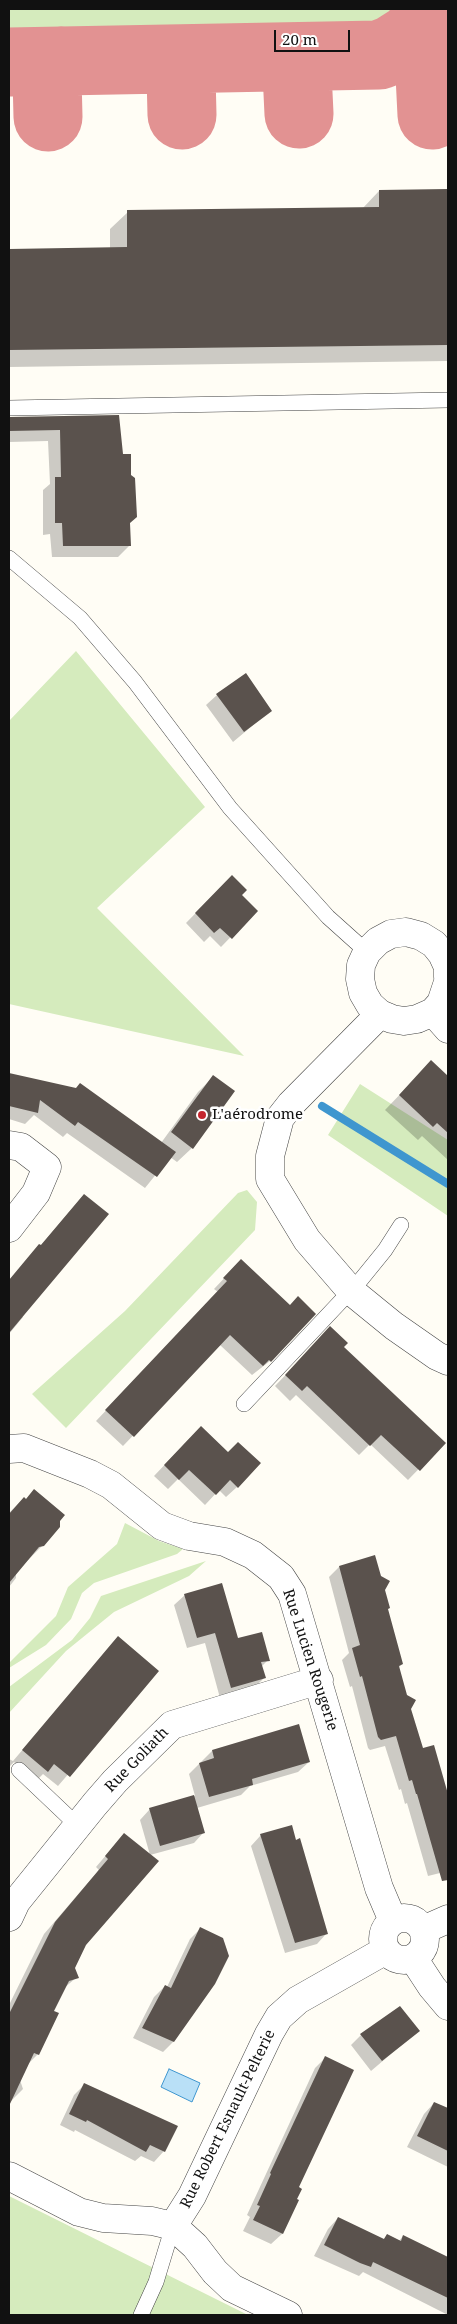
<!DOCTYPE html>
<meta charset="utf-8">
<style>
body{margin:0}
#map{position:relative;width:457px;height:2324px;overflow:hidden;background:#fffdf5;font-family:"Noto Serif",serif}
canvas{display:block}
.frame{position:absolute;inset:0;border:10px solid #111;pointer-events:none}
.scale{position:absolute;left:274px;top:30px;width:76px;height:22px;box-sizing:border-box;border:2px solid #111;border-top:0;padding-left:6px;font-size:15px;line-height:18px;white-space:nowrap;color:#111;-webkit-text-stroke:4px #fff;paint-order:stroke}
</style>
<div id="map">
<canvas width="457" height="2324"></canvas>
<div class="frame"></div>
<div class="scale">20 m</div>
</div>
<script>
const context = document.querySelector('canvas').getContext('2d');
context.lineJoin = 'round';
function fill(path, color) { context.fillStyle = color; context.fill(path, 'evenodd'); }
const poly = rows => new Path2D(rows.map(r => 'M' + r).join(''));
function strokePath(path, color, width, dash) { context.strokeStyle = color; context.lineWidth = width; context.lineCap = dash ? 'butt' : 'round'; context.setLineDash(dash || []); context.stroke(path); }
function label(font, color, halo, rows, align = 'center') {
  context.font = font + ' "Noto Serif",serif'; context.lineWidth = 5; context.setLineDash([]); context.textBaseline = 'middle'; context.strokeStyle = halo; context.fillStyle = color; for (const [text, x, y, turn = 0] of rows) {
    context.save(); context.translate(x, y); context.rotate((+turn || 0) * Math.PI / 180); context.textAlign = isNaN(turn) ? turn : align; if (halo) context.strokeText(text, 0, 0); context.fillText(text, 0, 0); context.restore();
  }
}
const green = poly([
 [9,9,410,9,391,26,374,36,354,41,9,45],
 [76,651,205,807,97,908,244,1056,9,1004,9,721],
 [360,1084,448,1140,448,1216,328,1135],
 [247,1190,257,1202,255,1230,66,1428,32,1394,125,1311,238,1193],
 [125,1523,159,1541,183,1549,177,1554,94,1583,82,1593,71,1619,46,1645,9,1668,9,1663,56,1616,68,1587,117,1544],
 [206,1561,189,1576,114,1612,66,1651,9,1713,9,1687,72,1640,90,1618,101,1596],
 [9,2196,248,2315,9,2315]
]);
const water = poly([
 [169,2069,200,2083,192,2102,161,2087,169,2069]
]);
const shadow = poly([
 [448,190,448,361,9,367,9,250,110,248,110,229,128,212,362,209,379,191],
 [118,417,130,545,118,557,52,557,50,534,43,535,43,490,50,484,48,441,9,442,9,418],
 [245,675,270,711,233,742,206,705,217,695],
 [232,876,241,895,256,911,221,947,210,936,204,942,186,923],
 [431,1062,448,1078,448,1160,422,1136,418,1140,385,1110],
 [9,1074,56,1086,161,1143,198,1092,213,1077,192,1148,177,1162,170,1157,145,1188,67,1133,63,1137,34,1115,25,1124,9,1119],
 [84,1195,21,1316,23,1317,9,1334,9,1282],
 [231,1271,270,1361,252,1375,220,1345,123,1446,96,1421,218,1292,214,1289],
 [320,1339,342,1347,444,1443,408,1480,370,1444,359,1455,296,1395,290,1401,275,1386],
 [190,1438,237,1487,226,1497,219,1490,205,1505,178,1479,168,1489,154,1476],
 [24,1498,43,1545,16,1572,16,1578,9,1587,9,1513],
 [339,1567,384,1590,387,1610,402,1664,398,1668,422,1750,433,1747,448,1799,448,1871,428,1876,407,1803,405,1804,401,1789,399,1790,385,1746,370,1750,368,1748,352,1686,350,1687,342,1660,349,1653,329,1577],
 [185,1595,237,1640,268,1660,261,1667,264,1678,254,1688,220,1698,205,1643,187,1648,174,1605],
 [118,1638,157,1671,58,1786,43,1774,36,1781,14,1762,9,1767,9,1774,9,1759,13,1761],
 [212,1751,309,1762,298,1772,250,1786,241,1795,197,1808,204,1832,194,1843,150,1855,140,1820,150,1809,195,1796,189,1774],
 [124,1834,85,1944,74,1967,77,1977,63,1989,53,2011,38,2054,27,2065,20,2080,23,2089,9,2103,9,2005,44,1934,99,1870,96,1867],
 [261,1835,327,1933,317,1944,285,1953,251,1846],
 [200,1929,173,2042,163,2052,133,2038,154,1997,165,1986,167,1987,190,1939],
 [418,2031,371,2071,351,2045,361,2035],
 [325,2058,295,2199,298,2201,282,2234,271,2244,243,2231,250,2217,247,2215,315,2068],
 [84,2085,164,2151,154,2162,141,2156,135,2161,75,2130,74,2132,60,2125,74,2095],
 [434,2103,448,2110,448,2167,407,2147,424,2114],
 [338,2218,383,2240,387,2235,399,2241,403,2236,431,2259,448,2267,448,2315,363,2272,359,2276,314,2256,328,2229]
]);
const stream = poly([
 [322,1106,448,1184]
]);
const taxiway = poly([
 [9,62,379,55,392,50,414,36,432,9],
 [299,114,297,72,304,61,311,57],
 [182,115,181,74,183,68,193,59],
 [432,115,430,75,436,9],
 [48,117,47,77,52,67,61,61]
]);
const building = poly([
 [448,189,448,345,9,350,9,249,127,247,127,210,379,207,379,190],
 [119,415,123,454,131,454,131,475,135,478,137,517,130,523,131,546,63,546,62,523,55,523,55,477,61,477,60,430,9,431,9,417],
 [246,673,272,711,244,732,216,694],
 [232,875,247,890,242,895,258,911,232,939,220,928,214,933,195,913],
 [431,1060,448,1076,448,1133,437,1123,433,1127,399,1095],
 [9,1073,76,1088,80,1083,176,1152,157,1177,78,1122,75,1126,40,1100,38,1113,9,1106],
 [213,1075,235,1091,193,1149,171,1132],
 [84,1194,109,1214,9,1333,9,1280,39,1244,41,1245],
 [241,1259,290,1305,298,1296,316,1314,271,1362,269,1360,263,1366,230,1335,134,1437,105,1410,227,1281,223,1278],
 [330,1326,348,1343,344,1347,446,1443,420,1471,381,1435,370,1446,307,1386,302,1391,285,1375],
 [201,1426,228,1452,238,1442,261,1463,238,1488,230,1480,216,1495,189,1470,179,1480,164,1465],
 [34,1489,65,1515,60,1521,60,1527,44,1546,39,1547,9,1583,9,1514,24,1497,26,1499],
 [375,1555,381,1576,390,1581,385,1590,390,1608,388,1609,403,1664,399,1666,407,1695,416,1700,411,1709,423,1748,434,1745,448,1794,448,1880,442,1881,417,1794,416,1794,412,1780,409,1781,396,1736,381,1740,378,1737,362,1676,360,1677,352,1648,360,1645,339,1566],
 [222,1583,238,1638,262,1632,270,1661,261,1662,266,1678,231,1688,215,1633,197,1638,184,1594],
 [118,1636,159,1671,70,1777,54,1764,48,1772,22,1750],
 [299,1724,310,1762,252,1779,253,1785,209,1797,199,1763,214,1758,212,1750],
 [194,1795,205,1833,160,1846,149,1808],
 [292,1825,296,1840,300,1838,328,1934,295,1943,260,1834],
 [124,1833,159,1861,86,1945,75,1968,79,1978,69,1981,54,2011,59,2013,39,2055,34,2053,9,2106,9,2014,55,1922,108,1859,105,1856],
 [200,1927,223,1938,229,1956,215,1984,174,2042,142,2028,165,1985,171,1988],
 [400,2006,420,2031,382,2061,360,2034],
 [325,2056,354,2070,299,2187,302,2189,297,2199,299,2200,283,2234,253,2220,260,2206,257,2205,271,2174,270,2173],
 [84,2083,178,2126,165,2152,150,2145,146,2152,87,2120,86,2122,69,2114],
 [434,2102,448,2108,448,2151,417,2136],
 [338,2217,384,2239,387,2234,401,2241,403,2235,448,2257,448,2298,373,2262,371,2267,360,2263,324,2245]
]);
const service = poly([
 [9,408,448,400],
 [9,558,80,618,135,682,230,808,328,917,367,952],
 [244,1404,359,1282,385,1250,401,1225],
 [19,1770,78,1826],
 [141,2315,156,2282,173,2226]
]);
const minor = poly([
 [448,977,448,967,442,954,434,944,421,936,406,932,391,934,378,941,367,952,361,965,360,979,363,993,370,1005,380,1014,392,1019,404,1021,417,1019,433,1012,441,1003,448,982],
 [433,1012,448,1029],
 [380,1014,291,1104,280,1118,270,1156,270,1179,307,1240,351,1291,394,1326,437,1356,448,1361],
 [9,1145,21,1147,47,1167,36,1193,9,1228],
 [9,1449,24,1448,90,1474,111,1485,162,1526,189,1536,225,1542,253,1555,281,1577,292,1594,379,1888,393,1921],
 [9,1917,16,1902,95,1804,115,1781,172,1725,319,1680],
 '383 1939a21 21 0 1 1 42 0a21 21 0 1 1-42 0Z',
 [423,1930,448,1919],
 [413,1958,432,1987,448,2006],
 [9,2176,79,2212,103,2218,152,2221,173,2226,195,2246,215,2272,232,2288,288,2315],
 [173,2226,192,2196,269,2034,279,2017,298,2000,386,1950]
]);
const markers = [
 [202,1115,5,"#c4262e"]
];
const poiNames = [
 ["L'aérodrome",212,1115]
];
const streetNames = [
 ["Rue Lucien Rougerie",310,1660,72],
 ["Rue Goliath",137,1760,-46],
 ["Rue Robert Esnault-Pelterie",228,2119,-64]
];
fill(green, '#d5ebbd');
fill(water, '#b9e0f7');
strokePath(water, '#3f96cf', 1);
fill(shadow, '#0003');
strokePath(stream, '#3f96cf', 8);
strokePath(taxiway, '#e29292', 69);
fill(building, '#5a524d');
strokePath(service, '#444', 16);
strokePath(minor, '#444', 29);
strokePath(service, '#fff', 15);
strokePath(minor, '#fff', 28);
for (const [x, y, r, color] of markers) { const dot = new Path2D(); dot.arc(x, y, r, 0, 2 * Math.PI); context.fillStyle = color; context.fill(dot); strokePath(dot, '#fff', 2); }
label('15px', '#111', '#fff', poiNames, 'left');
label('15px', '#111', '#fff', streetNames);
</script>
